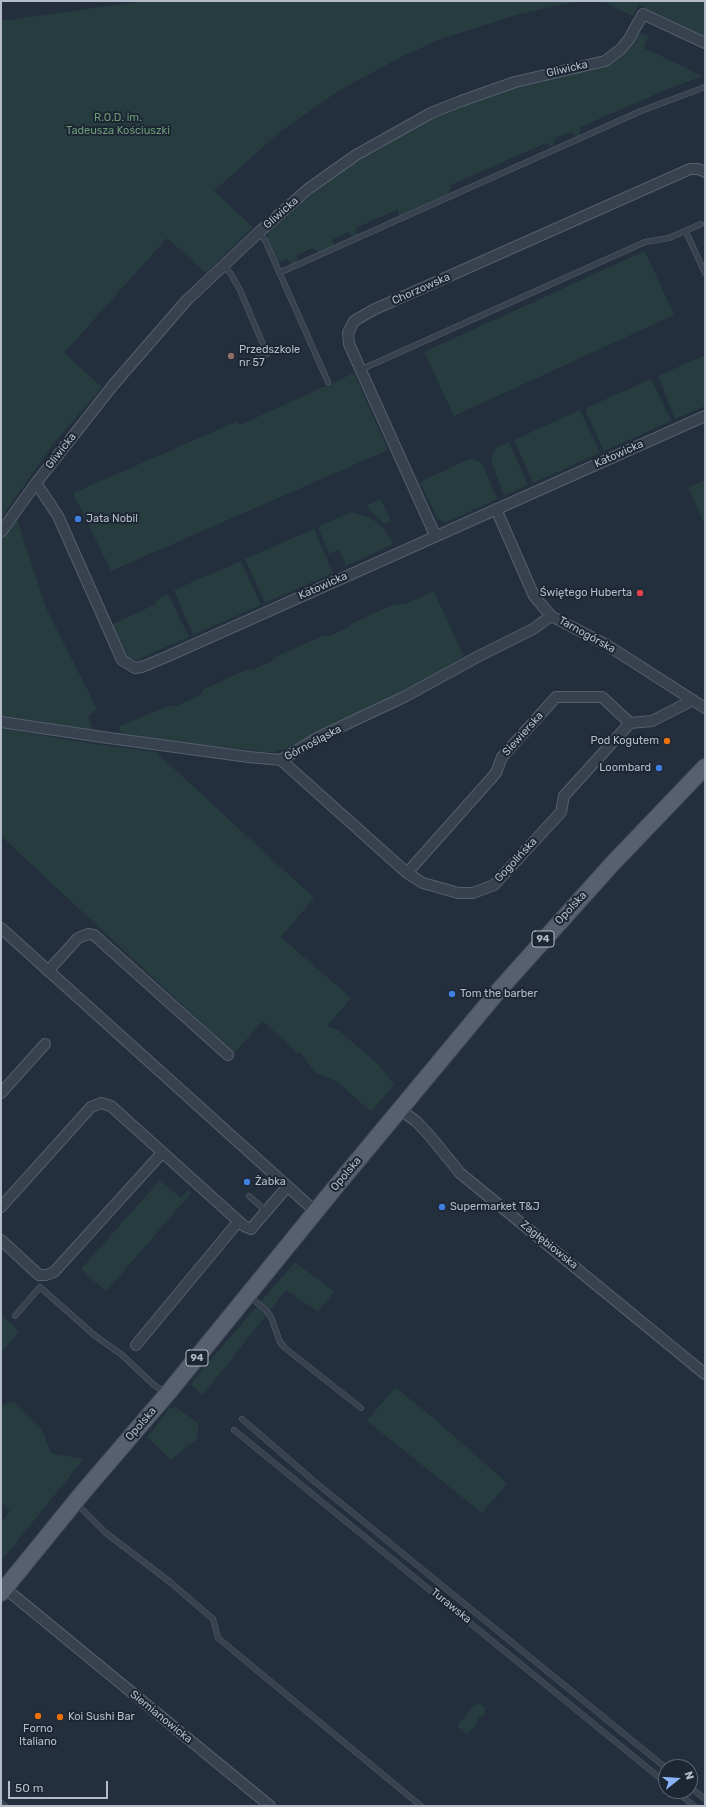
<!DOCTYPE html>
<meta charset="utf-8">
<style>
body{margin:0}
#map{position:relative;width:706px;height:1807px;overflow:hidden;background:#242f3e;font-family:Rubik,sans-serif}
canvas{display:block}
.frame{position:absolute;inset:0;border:2px solid #b4bcc9;pointer-events:none}
.north{position:absolute;left:658px;top:1759px;width:40px;height:40px;box-sizing:border-box;background:#1d2633;border:1px solid #59626f;border-radius:50%;rotate:73deg;font-size:11px;font-weight:700;line-height:16px;text-align:center;color:#b4bcc9}
.north::after{content:'';display:block;margin:auto;width:14px;height:18px;background:#8ab4f8;clip-path:polygon(50% 0,100% 100%,50% 72%,0 100%)}
.scale{position:absolute;left:8px;top:1781px;width:100px;height:18px;box-sizing:border-box;border:2px solid #b4bcc9;border-top:0;padding-left:5px;font-size:12px;line-height:14px;white-space:nowrap;color:#b4bcc9;-webkit-text-stroke:3px #1d2633;paint-order:stroke}
</style>
<div id="map">
<canvas width="706" height="1807"></canvas>
<div class="frame"></div>
<div class="north">N</div>
<div class="scale">50 m</div>
</div>
<script>
const context = document.querySelector('canvas').getContext('2d');
context.lineJoin = 'round';
function fill(path, color) { context.fillStyle = color; context.fill(path, 'evenodd'); }
const poly = rows => new Path2D(rows.map(r => 'M' + r).join(''));
function strokePath(path, color, width, dash) { context.strokeStyle = color; context.lineWidth = width; context.lineCap = dash ? 'butt' : 'round'; context.setLineDash(dash || []); context.stroke(path); }
function label(font, color, halo, rows, align = 'center') {
  context.font = font + ' Rubik,sans-serif'; context.lineWidth = 4; context.setLineDash([]); context.textBaseline = 'middle'; context.strokeStyle = halo; context.fillStyle = color; for (const [text, x, y, turn = 0] of rows) {
    context.save(); context.translate(x, y); context.rotate((+turn || 0) * Math.PI / 180); context.textAlign = isNaN(turn) ? turn : align; if (halo) context.strokeText(text, 0, 0); context.fillText(text, 0, 0); context.restore();
  }
}
const green = poly([
 [144,1,585,1,564,4,516,15,441,39,405,55,340,90,281,131,253,156,214,191,253,227,206,273,167,238,64,353,102,387,54,443,1,518,1,21],
 [602,1,705,1,705,36,639,5,633,16],
 [638,33,648,36,644,48,703,76,670,88,580,127,580,136,577,137,571,132,555,138,553,147,546,143,451,185,449,194,399,217,398,209,356,228,357,236,354,238,348,232,333,239,334,246,319,253,312,248,297,255,298,262,293,265,287,259,278,263,268,243,267,231,337,174,371,151,429,120,483,97,530,82,547,80,609,64,624,54],
 [645,251,674,315,454,416,424,352],
 [705,355,705,406,675,419,658,376],
 [354,373,388,450,111,571,73,493,238,421,240,425],
 [651,379,671,421,604,451,586,412,586,408],
 [580,410,600,453,533,483,514,440],
 [509,442,528,485,504,496,491,460,496,448],
 [469,459,478,461,483,465,497,499,447,522,442,521,437,518,420,482],
 [705,480,705,525,688,488],
 [381,499,391,521,385,524,372,513,367,505],
 [351,512,371,518,382,527,394,544,346,566,339,549,329,554,318,527],
 [17,519,46,608,97,709,88,717,94,732,32,720,1,717,1,541],
 [314,529,333,573,265,603,245,559],
 [241,561,261,605,193,635,174,590],
 [433,590,464,656,416,686,290,747,274,752,268,752,130,737,123,734,119,729,121,726,167,706,176,706,199,696,204,689,248,669,252,670,272,661,277,656,323,636,330,636,349,627,352,623,393,605,405,604,426,595],
 [168,594,189,637,141,658,140,661,128,657,111,625,156,604,155,601],
 [1,728,74,741,156,752,314,898,281,937,351,998,327,1026,337,1029,379,1065,394,1085,371,1112,338,1082,315,1073,300,1052,298,1054,263,1021,234,1053,1,836],
 [160,1180,181,1198,188,1190,191,1193,106,1292,81,1269],
 [295,1262,334,1292,318,1312,286,1290,203,1395,190,1384],
 [1,1315,19,1331,1,1353],
 [395,1387,437,1421,507,1483,482,1513,367,1421],
 [14,1401,42,1429,51,1453,84,1459,1,1561,1,1522,10,1511,1,1503,1,1406],
 [176,1407,199,1424,196,1440,171,1460,147,1437,170,1408],
 [480,1704,485,1708,485,1714,482,1717,477,1717,478,1723,467,1735,457,1726,474,1705]
]);
const service = poly([
 [686,232,705,273],
 [258,233,265,240,328,382],
 [223,265,231,274,240,290,267,354,249,362],
 [279,273,641,111,705,87],
 [360,370,645,242,669,238,701,224],
 [249,1196,266,1211],
 [250,1297,266,1310,271,1317,280,1342,285,1348,361,1408],
 [15,1316,40,1287,94,1335,122,1355,154,1385,165,1392],
 [242,1419,315,1482,666,1768],
 [234,1430,666,1783],
 [76,1503,106,1533,170,1582,213,1619,218,1638,421,1806],
 [690,1787,705,1799],
 [676,1791,694,1806],
 [1,1803,5,1806]
]);
const minor = poly([
 [36,483,58,516,122,660,135,668,142,667,166,657,705,416],
 [496,509,534,596,551,616,607,645,705,708],
 [1,532,36,483,114,384,186,301,258,233,308,189,356,155,431,113,461,101,515,82,605,61,621,49,629,39,643,14,705,43],
 [435,535,349,344,348,333,354,321,373,310,690,169,698,169,705,172],
 [1,722,109,738,249,757,281,760,319,737,406,696,479,656,533,629,551,616],
 [281,760,407,873,423,883,458,893,473,893,494,885,561,812,564,796,630,723,652,721,693,700],
 [407,873,496,773,502,757,556,697,602,697,630,723],
 [1,928,316,1212],
 [48,971,78,938,88,934,94,935,228,1055],
 [1,1093,45,1044],
 [400,1110,416,1121,430,1136,460,1173,705,1374],
 [1,1207,91,1107,101,1103,111,1106,244,1226,251,1229,287,1187],
 [1,1240,39,1275,46,1275,54,1272,162,1153],
 [136,1345,238,1222],
 [1,1585,270,1806]
]);
const primary = poly([
 [1,1593,84,1491,168,1393,338,1184,500,989,613,863,705,767]
]);
const markers = [
 [231,356,4,"#8d6e63"],
 [78,519,4,"#3f7fe0"],
 [640,593,4,"#e0444e"],
 [667,741,4,"#e8710a"],
 [659,768,4,"#3f7fe0"],
 [452,994,4,"#3f7fe0"],
 [247,1182,4,"#3f7fe0"],
 [442,1207,4,"#3f7fe0"],
 [38,1716,4,"#e8710a"],
 [60,1717,4,"#e8710a"]
];
const shields = [
 [543,939,22],
 [197,1358,22]
];
const shieldNames = [
 ["94",543,939],
 ["94",197,1358]
];
const streetNames = [
 ["Gliwicka",567,69,-13],
 ["Gliwicka",281,213,-41],
 ["Chorzowska",421,289,-24],
 ["Gliwicka",61,451,-52],
 ["Katowicka",619,454,-24],
 ["Katowicka",323,586,-24],
 ["Tarnogórska",587,635,29],
 ["Siewierska",523,734,-48],
 ["Górnośląska",313,743,-28],
 ["Gogolińska",516,860,-47],
 ["Opolska",571,908,-47],
 ["Opolska",346,1174,-50],
 ["Zagłębiowska",549,1245,39],
 ["Opolska",141,1424,-49],
 ["Turawska",451,1606,39],
 ["Siemianowicka",161,1717,39]
];
const parkNames = [
 ["R.O.D. im.",118,118],
 ["Tadeusza Kościuszki",118,131]
];
const poiNames = [
 ["Przedszkole",239,350],
 ["nr 57",239,363],
 ["Jata Nobil",86,519],
 ["Świętego Huberta",632,593,"right"],
 ["Pod Kogutem",659,741,"right"],
 ["Loombard",651,768,"right"],
 ["Tom the barber",460,994],
 ["Żabka",255,1182],
 ["Supermarket T&J",450,1207],
 ["Koi Sushi Bar",68,1717],
 ["Forno",38,1729,"center"],
 ["Italiano",38,1742,"center"]
];
fill(green, '#263c3f');
strokePath(service, '#565f6c', 6);
strokePath(minor, '#565f6c', 12);
strokePath(primary, '#414a57', 18);
strokePath(service, '#38414e', 5);
strokePath(minor, '#38414e', 10);
strokePath(primary, '#56606e', 16);
for (const [x, y, r, color] of markers) { const dot = new Path2D(); dot.arc(x, y, r, 0, 2 * Math.PI); context.fillStyle = color; context.fill(dot); strokePath(dot, '#1d2633', 1.5); }
for (const [x, y, w] of shields) { const box = new Path2D(); box.roundRect(x - w / 2, y - 8, w, 16, 3); context.fillStyle = '#1d2633'; context.fill(box); strokePath(box, '#b4bcc9', 1); }
label('bold 10px', '#b4bcc9', null, shieldNames);
label('11px', '#b4bcc9', '#1d2633', streetNames);
label('11px', '#6b9a76', '#1d2633', parkNames);
label('11px', '#b4bcc9', '#1d2633', poiNames, 'left');
</script>
